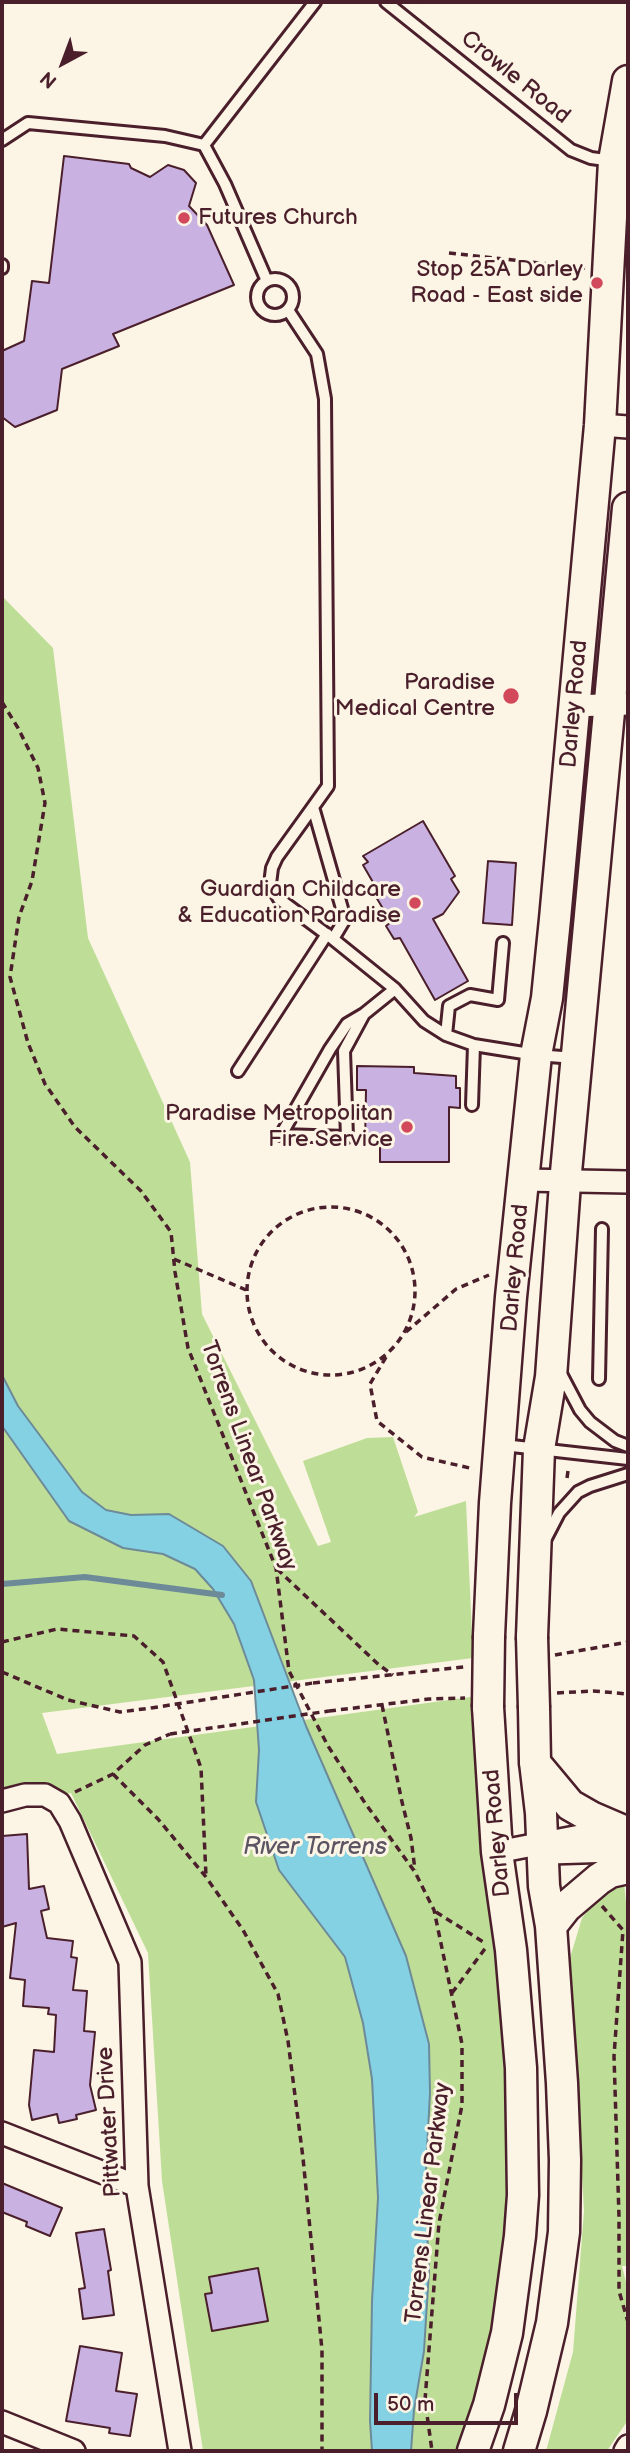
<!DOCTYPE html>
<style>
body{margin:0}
#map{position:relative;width:630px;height:2453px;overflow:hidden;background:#fcf5e5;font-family:"Balsamiq Sans",sans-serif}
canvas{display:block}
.frame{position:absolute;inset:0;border:4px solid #4a1f2b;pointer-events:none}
.north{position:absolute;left:28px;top:28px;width:70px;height:70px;-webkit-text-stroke:5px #fcf5e5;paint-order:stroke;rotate:221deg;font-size:19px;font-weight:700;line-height:28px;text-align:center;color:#4a1f2b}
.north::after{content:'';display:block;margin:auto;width:24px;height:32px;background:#4a1f2b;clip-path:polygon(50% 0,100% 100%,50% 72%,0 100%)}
.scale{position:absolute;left:374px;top:2393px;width:144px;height:32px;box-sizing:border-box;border:4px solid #4a1f2b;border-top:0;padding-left:9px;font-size:21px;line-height:24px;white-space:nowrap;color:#4a1f2b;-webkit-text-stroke:5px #fcf5e5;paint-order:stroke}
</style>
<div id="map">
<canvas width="630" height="2453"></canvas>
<div class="frame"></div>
<div class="north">N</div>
<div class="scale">50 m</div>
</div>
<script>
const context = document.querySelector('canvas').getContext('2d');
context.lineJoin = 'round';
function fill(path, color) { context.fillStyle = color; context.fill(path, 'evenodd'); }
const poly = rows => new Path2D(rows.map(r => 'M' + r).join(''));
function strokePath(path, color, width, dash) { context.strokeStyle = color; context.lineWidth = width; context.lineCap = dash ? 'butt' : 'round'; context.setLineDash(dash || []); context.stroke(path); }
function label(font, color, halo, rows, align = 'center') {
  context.font = font + ' "Balsamiq Sans",sans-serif'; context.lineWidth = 6; context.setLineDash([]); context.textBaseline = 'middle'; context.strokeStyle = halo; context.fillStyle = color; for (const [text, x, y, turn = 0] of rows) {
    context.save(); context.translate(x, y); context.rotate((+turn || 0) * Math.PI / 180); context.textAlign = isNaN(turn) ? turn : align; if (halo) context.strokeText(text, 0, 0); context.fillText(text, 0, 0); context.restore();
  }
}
const green = poly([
 [2,596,53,648,88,938,190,1162,202,1314,318,1546,331,1542,303,1461,367,1438,393,1437,418,1512,414,1517,466,1501,473,1658,42,1713,57,1754,478,1696,490,1889,505,2062,509,2218,490,2355,459,2451,203,2451,162,2181,148,1953,71,1793,2,1808],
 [624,1881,628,1925,628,2266,622,2266,628,2290,628,2420,607,2451,546,2451,573,2352,584,2211,570,1958,582,1918,603,1890]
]);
const water = poly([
 [2,1375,18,1406,82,1492,106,1510,131,1515,169,1514,223,1546,251,1581,306,1726,406,1956,429,2044,430,2093,425,2188,429,2271,424,2351,414,2410,411,2451,372,2451,370,2421,372,2301,378,2198,372,2079,363,2023,345,1957,279,1870,256,1802,259,1750,254,1680,234,1624,213,1589,195,1569,163,1554,123,1548,69,1521,2,1426,2,1375]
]);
const stream = poly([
 [2,1584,85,1577,222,1595]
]);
const building = poly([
 [64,156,129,164,131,168,150,177,168,165,184,170,196,183,189,206,207,225,234,285,113,334,119,346,62,369,57,410,15,427,2,417,2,351,24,341,32,281,49,283,64,156],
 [423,821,455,876,451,879,459,892,443,914,433,919,468,981,435,1000,400,938,394,939,386,926,391,922,370,887,374,884,363,865,368,862,363,856,423,821],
 [488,861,516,863,512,925,483,923,488,861],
 [357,1066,414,1067,414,1073,456,1076,456,1088,460,1088,460,1108,449,1107,449,1162,380,1162,380,1145,365,1145,366,1090,357,1090,357,1066],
 [27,1834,29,1889,44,1886,49,1909,41,1911,47,1938,73,1941,71,1957,77,1958,73,1990,87,1991,84,2031,95,2032,90,2085,96,2110,76,2115,77,2119,59,2123,57,2114,32,2120,29,2105,34,2050,54,2052,56,2015,48,2014,49,2008,23,2006,25,1980,10,1978,16,1923,2,1927,2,1836,27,1834],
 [2,2183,62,2208,50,2236,26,2226,27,2222,2,2212,2,2183],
 [104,2229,111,2270,108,2271,114,2315,83,2319,79,2289,85,2288,76,2233,104,2229],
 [258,2268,268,2321,212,2331,205,2294,212,2293,209,2277,258,2268],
 [80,2346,122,2353,116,2391,137,2394,130,2436,109,2433,110,2428,66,2421,80,2346]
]);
const path = poly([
 [417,3,418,2],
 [449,253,585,268],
 [2,702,18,728,38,768,45,803,32,881,19,917,10,977,28,1043,45,1084,75,1127,141,1191,171,1232,175,1272,188,1348,276,1568,289,1671,328,1746,365,1803,415,1872,434,1910,462,2044,462,2105,439,2223,425,2400,432,2451],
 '247 1291a84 84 0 1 1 168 0a84 84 0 1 1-168 0Z',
 [174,1259,246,1290],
 [406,1332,456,1289,489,1275],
 [386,1357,370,1384,377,1421,422,1457,474,1469],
 [568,1471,567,1478,570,1482],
 [277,1569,379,1665,393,1675],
 [2,1642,57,1629,134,1636,163,1662,201,1768,206,1876],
 [555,1655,628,1642],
 [2,1672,68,1700,120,1712,151,1708],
 [313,1683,464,1667],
 [557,1693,593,1691,628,1694],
 [382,1705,402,1802,411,1838,415,1870],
 [329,1711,429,1699,465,1698],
 [113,1774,158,1819,206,1877,243,1930,278,1994,288,2041,303,2158,322,2350,322,2451],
 [75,1792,113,1774,145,1745,170,1734],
 [602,1906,623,1930,614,2056,619,2217,619,2291,628,2322],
 [436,1912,485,1943],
 [452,1993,487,1946]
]);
const lane = poly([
 [386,2,571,150,591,158,613,161],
 [2,140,28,123,165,136,204,145,225,184,267,281],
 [204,145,315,2],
 [2,265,2,268],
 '257 297a18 18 0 1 1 36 0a18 18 0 1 1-36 0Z',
 [288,310,317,354,325,399,328,786,313,807,345,919,333,939,395,989,424,1021,446,1035,474,1045,536,1055,575,1058],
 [313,807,277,857,272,868,270,884,279,899,333,939],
 [364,1014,347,1024,330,1049,281,1135,347,1137,344,1051,364,1014,395,989],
 [446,1035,449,1006,470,995,498,1000,503,943],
 [238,1071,327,934],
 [472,1105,474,1045],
 [560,1372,580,1410,590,1422,615,1441,628,1446],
 [599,1379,602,1229],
 [503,1445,628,1459],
 [545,1540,559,1513,578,1492,590,1486,628,1474]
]);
const street = poly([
 [600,425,628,427],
 [574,706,628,704],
 [524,1180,628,1182],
 [2,1801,25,1795,45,1795,59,1803,70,1821,130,1962,137,2186,180,2451],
 [497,1852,580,1836,623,1836],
 [550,1853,613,1851,628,1854],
 [2,2133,137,2186],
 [2,2422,74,2451],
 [625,2451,628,2446]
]);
const secondary = poly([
 [489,1636,495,1503,511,1297,536,1055,547,998,555,919,600,425,614,161,628,81],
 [532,1637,539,1449,551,1377,565,1183,628,508],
 [535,1763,570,1805,591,1817,628,1833],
 [551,1926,566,1907,599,1879,610,1872,628,1868],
 [473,2451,489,2405,507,2333,520,2236,523,2195,521,2068,511,1950,497,1852,488,1707],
 [519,2451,531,2411,552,2323,564,2232,565,2160,562,2083,551,1926,544,1886,541,1813,535,1762,534,1708]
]);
const pathBridge = poly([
 [151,1708,313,1683],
 [170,1734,329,1711]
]);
const secondaryBridge = poly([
 [532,1637,534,1708],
 [488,1707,489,1636]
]);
const markers = [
 [184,218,7,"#d1495b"],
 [597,283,7,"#d1495b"],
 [511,696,9,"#d1495b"],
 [415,903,7,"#d1495b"],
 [407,1127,7,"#d1495b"]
];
const streetNames = [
 ["Crowle Road",515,78,39],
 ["Darley Road",575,704,-85],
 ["Darley Road",516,1268,-85],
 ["Torrens Linear Parkway",248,1456,70],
 ["Darley Road",498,1833,-95],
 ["Pittwater Drive",110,2122,-93],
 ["Torrens Linear Parkway",429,2203,-83]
];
const poiNames = [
 ["Futures Church",198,218,"left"],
 ["Stop 25A Darley",583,270],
 ["Road - East side",583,296],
 ["Paradise",495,683],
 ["Medical Centre",495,709],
 ["Guardian Childcare",401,890],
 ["& Education Paradise",401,916],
 ["Paradise Metropolitan",393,1114],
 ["Fire Service",393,1140]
];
const waterNames = [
 ["River Torrens",315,1848]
];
fill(green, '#bede97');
fill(water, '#84d1e3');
strokePath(water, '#6d8a99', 2);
strokePath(stream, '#6d8a99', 6);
fill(building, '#c9b2e1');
strokePath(building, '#4a1f2b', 2);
strokePath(lane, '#4a1f2b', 16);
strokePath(street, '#4a1f2b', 26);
strokePath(secondary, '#4a1f2b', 35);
strokePath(path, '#4a1f2b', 3.5, [7, 5]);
strokePath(lane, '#fcf5e5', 10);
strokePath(street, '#fcf5e5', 21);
strokePath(secondary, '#fcf5e5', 30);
strokePath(secondaryBridge, '#4a1f2b', 35, []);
strokePath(pathBridge, '#4a1f2b', 3.5, [7, 5]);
strokePath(secondaryBridge, '#fcf5e5', 30);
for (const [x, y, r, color] of markers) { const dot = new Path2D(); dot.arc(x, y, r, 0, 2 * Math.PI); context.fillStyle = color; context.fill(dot); strokePath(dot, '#fcf5e5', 2.5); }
label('23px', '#4a1f2b', '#fcf5e5', streetNames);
label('23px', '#4a1f2b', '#fcf5e5', poiNames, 'right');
label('italic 24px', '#5b5462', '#fcf5e5', waterNames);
</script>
